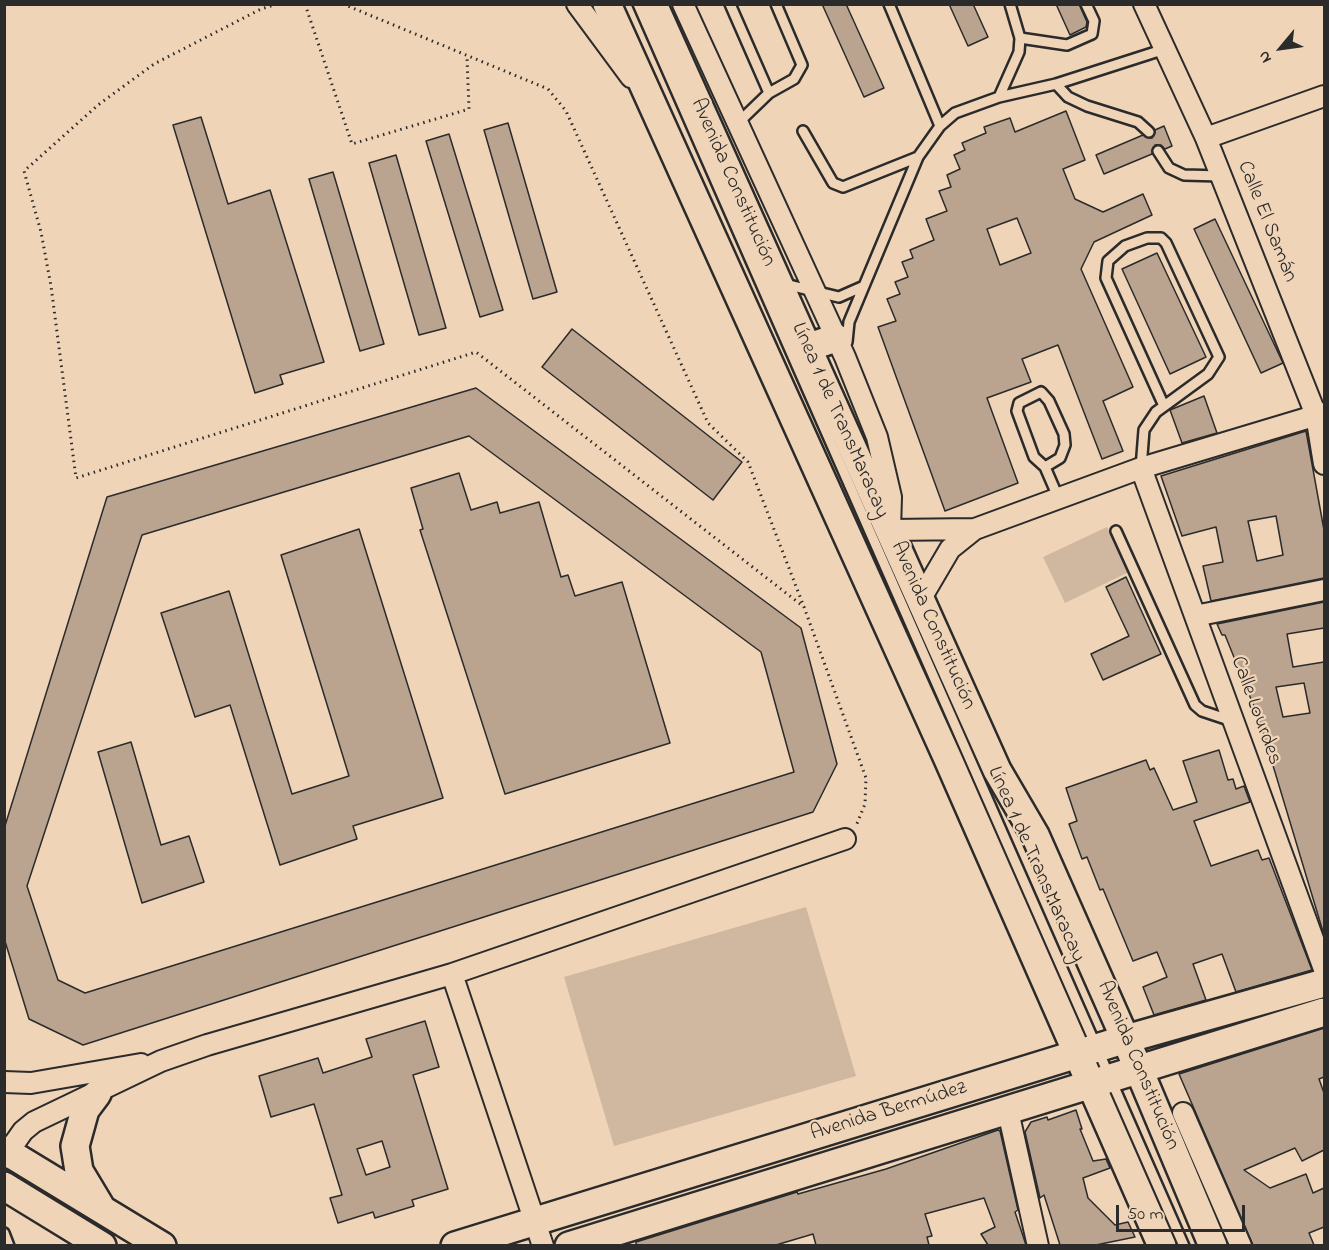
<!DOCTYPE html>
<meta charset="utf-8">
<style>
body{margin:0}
#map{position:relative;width:1329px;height:1250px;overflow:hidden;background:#f0d4b7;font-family:"Indie Flower",sans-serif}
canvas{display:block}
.frame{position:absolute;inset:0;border:6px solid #2b2b2b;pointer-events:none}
.north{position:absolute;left:1251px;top:18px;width:60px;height:60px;-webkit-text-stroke:4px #f0d4b7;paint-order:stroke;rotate:241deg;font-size:16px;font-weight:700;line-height:24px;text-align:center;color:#2b2b2b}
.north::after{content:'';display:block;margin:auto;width:21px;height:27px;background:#2b2b2b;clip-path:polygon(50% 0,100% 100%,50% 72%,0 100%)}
.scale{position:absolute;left:1116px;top:1205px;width:129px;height:27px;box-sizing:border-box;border:3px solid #2b2b2b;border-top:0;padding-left:8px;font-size:18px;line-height:21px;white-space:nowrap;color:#2b2b2b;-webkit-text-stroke:4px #f0d4b7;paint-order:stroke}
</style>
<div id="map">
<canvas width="1329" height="1250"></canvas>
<div class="frame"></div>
<div class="north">N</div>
<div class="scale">50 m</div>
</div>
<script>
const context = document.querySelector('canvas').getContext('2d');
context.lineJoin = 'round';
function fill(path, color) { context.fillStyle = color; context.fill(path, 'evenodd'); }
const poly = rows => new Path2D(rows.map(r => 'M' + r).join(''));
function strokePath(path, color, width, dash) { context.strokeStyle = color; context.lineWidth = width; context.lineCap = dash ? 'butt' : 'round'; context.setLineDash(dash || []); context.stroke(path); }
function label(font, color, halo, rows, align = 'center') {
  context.font = font + ' "Indie Flower",sans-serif'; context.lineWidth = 4.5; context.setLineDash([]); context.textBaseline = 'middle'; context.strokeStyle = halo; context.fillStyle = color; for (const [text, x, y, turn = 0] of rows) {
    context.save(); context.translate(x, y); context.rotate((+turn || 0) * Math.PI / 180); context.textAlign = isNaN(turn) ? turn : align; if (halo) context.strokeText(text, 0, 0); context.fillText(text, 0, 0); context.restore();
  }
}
const green = poly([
 [1107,527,1129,572,1065,603,1043,557],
 [806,907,856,1076,614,1146,564,977]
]);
const building = poly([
 [822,4,846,4,884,88,864,97,822,4],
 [949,4,973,4,988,37,968,46,949,4],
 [1056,4,1079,4,1087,22,1086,27,1070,35,1056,4],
 [1066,111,1085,160,1063,169,1075,199,1103,212,1143,194,1152,215,1094,242,1081,269,1133,387,1103,401,1123,451,1102,459,1058,345,1022,359,1031,382,987,398,1018,483,945,511,878,327,896,321,887,299,900,294,895,282,908,277,902,262,913,258,910,250,934,240,926,219,947,211,939,191,951,187,947,175,960,169,954,155,965,150,962,143,986,133,984,127,1010,118,1015,132,1066,111],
 [1017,218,1031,253,1000,265,987,229,1017,218],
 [201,117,228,204,270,190,324,362,280,375,283,384,255,393,173,125,201,117],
 [508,123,557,292,533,299,484,130,508,123],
 [1164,126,1172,146,1165,149,1161,145,1155,145,1152,154,1104,174,1096,155,1143,135,1152,138,1155,130,1164,126],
 [449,134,503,310,480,317,426,141,449,134],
 [396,155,446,328,419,335,369,163,396,155],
 [333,172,384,344,360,351,309,179,333,172],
 [1215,219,1283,363,1261,373,1194,229,1215,219],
 [1157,253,1206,357,1170,374,1122,269,1157,253],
 [572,329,742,462,713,500,542,367,572,329],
 [476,388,801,628,837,764,813,812,83,1045,29,1019,4,938,4,829,107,497,476,388],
 [469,436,761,652,794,772,85,993,58,980,27,886,142,535,469,436],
 [1204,396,1217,433,1182,443,1170,410,1204,396],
 [1306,431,1324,530,1324,578,1211,601,1203,566,1223,562,1216,527,1182,536,1161,476,1306,431],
 [1276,516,1283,555,1257,561,1248,521,1276,516],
 [459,473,471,510,497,502,500,513,539,502,561,577,568,575,575,596,622,582,670,743,505,794,420,530,423,529,411,488,459,473],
 [359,529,443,798,353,826,357,839,280,865,230,705,195,717,161,613,229,591,292,794,349,776,281,555,359,529],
 [1126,577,1161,654,1103,680,1091,654,1129,636,1106,587,1126,577],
 [1324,602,1324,628,1287,634,1293,667,1324,662,1324,935,1259,719,1225,635,1222,635,1217,624,1324,602],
 [1304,683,1310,713,1283,717,1276,687,1304,683],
 [131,742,161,845,189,836,204,882,142,903,98,752,131,742],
 [1219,750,1228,780,1233,779,1236,789,1244,786,1250,802,1194,821,1211,866,1258,850,1262,860,1269,858,1312,970,1236,992,1222,954,1193,964,1206,1000,1154,1015,1143,987,1167,977,1157,952,1133,961,1103,889,1100,890,1087,857,1082,859,1069,824,1077,821,1066,788,1146,760,1150,770,1154,768,1173,810,1197,802,1183,761,1219,750],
 [425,1021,439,1067,413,1075,448,1189,412,1200,414,1206,375,1218,373,1212,338,1223,330,1198,342,1195,314,1104,271,1117,259,1076,318,1058,323,1073,372,1057,366,1039,425,1021],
 [382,1141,390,1167,366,1175,357,1149,382,1141],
 [1324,1028,1324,1077,1319,1079,1324,1093,1324,1150,1302,1161,1295,1148,1244,1170,1270,1188,1306,1174,1313,1193,1324,1188,1324,1227,1309,1233,1314,1245,1253,1245,1179,1074,1324,1028],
 [1076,1110,1082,1129,1080,1129,1093,1161,1106,1159,1110,1168,1083,1178,1088,1198,1115,1225,1128,1222,1135,1237,1096,1245,1060,1245,1044,1195,1040,1198,1025,1132,1031,1122,1047,1117,1048,1120,1076,1110],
 [998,1130,1000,1131,1018,1210,1015,1212,1026,1245,988,1245,981,1234,995,1227,984,1198,925,1214,932,1236,927,1237,929,1245,816,1245,813,1234,776,1245,636,1245,636,1242,797,1192,798,1194,886,1169,998,1130]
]);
const path = poly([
 [277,4,261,9,154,64,98,105,24,171,41,232,51,286,76,478,476,352,804,607],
 [305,4,352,144,469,109,467,57],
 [343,4,548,89,566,111,708,423,748,462,804,607,866,778,865,804,856,826]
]);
const lane = poly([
 [638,4,1184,1246],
 [730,4,769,93],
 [889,4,940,126],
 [1020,38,1067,45,1092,34,1094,21,1086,4],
 [1056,84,1068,97,1087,106,1138,122,1149,132],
 [999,97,1019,52,1020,38,1010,4],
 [741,124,741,120,769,93,794,79,802,65,776,4],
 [803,131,833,183,843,187,918,157],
 [1158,151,1169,168,1184,175,1221,176],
 [785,284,839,297,864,286,918,157,940,126,955,113,999,97,1056,84,1165,49],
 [847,342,849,322,864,286],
 [1045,467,1060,458,1065,445,1064,434,1049,401,1041,392,1019,403,1017,411,1034,457,1045,467,1058,497],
 [1141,468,1144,430,1156,412,1208,374,1219,357,1166,243,1161,238,1147,238,1125,246,1108,261,1106,278,1164,406],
 [1116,531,1195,705,1202,711,1232,721],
 [4,1233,9,1246]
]);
const street = poly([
 [577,4,631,77],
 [683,4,845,357,877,437,891,497,890,530,975,529],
 [1144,4,1206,138,1316,415,1324,464],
 [1206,138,1324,96],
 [1141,468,1324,969],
 [920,600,950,549,975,529,1141,468,1324,413],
 [1195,616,1324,590],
 [452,974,543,1246],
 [4,1082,31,1083,141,1064],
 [1008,1111,1038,1246],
 [1183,1113,1241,1246],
 [4,1158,23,1131,34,1122,161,1061,207,1045,452,974,845,839]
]);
const secondary = poly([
 [607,4,948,759,1162,1246],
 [653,4,997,770,1035,835,1139,1070,1213,1246],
 [806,348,836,338],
 [97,1094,85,1110,75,1146,79,1171,100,1206],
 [4,1150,162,1246],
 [4,1186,102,1246],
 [455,1246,1126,1039,1324,983],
 [569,1246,1324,1012]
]);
const streetNames = [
 ["Avenida Constitución",732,183,66],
 ["Calle El Samán",1266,222,68],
 ["Línea 1 de TransMaracay",839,421,66],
 ["Avenida Constitución",932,626,66],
 ["Calle Lourdes",1255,711,70],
 ["Línea 1 de TransMaracay",1035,865,66],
 ["Avenida Constitución",1137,1066,67],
 ["Avenida Bermúdez",889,1112,-17]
];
fill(green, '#d0b8a0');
fill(building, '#baa490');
strokePath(building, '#2b2b2b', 1.5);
strokePath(lane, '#2b2b2b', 14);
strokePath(street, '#2b2b2b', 24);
strokePath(secondary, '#2b2b2b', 32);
strokePath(path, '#2b2b2b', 3, [1.5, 4.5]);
strokePath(lane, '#f0d4b7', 9);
strokePath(street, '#f0d4b7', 20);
strokePath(secondary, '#f0d4b7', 27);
label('21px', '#2b2b2b', '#f0d4b7', streetNames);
</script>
